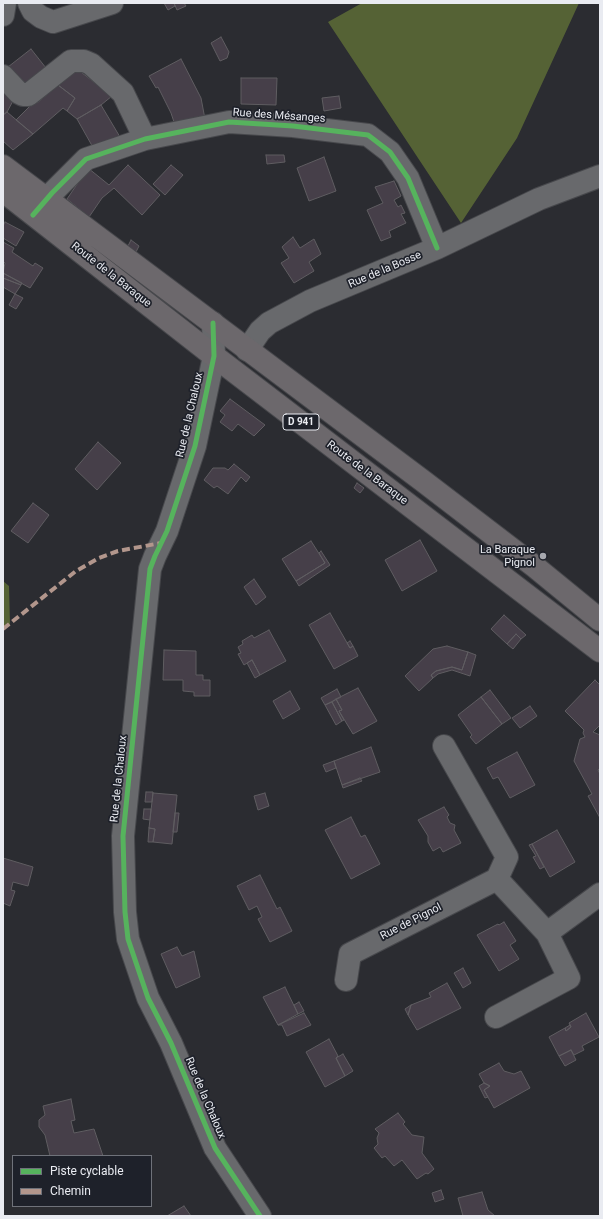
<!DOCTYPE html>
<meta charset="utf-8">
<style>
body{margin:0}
#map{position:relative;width:603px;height:1219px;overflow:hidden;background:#2b2c31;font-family:Roboto,sans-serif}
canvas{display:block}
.frame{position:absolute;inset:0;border:4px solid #e9ebf1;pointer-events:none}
.legend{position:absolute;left:12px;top:1155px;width:140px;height:52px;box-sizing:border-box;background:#1e212a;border:1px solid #6f727a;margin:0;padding:5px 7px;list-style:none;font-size:12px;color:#e9ebf1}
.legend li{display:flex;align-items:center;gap:8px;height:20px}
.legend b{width:20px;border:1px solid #6f727a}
</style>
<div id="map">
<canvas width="603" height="1219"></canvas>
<div class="frame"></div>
<ul class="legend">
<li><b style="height:5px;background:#56b35d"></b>Piste cyclable</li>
<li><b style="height:5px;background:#b2968c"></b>Chemin</li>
</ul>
</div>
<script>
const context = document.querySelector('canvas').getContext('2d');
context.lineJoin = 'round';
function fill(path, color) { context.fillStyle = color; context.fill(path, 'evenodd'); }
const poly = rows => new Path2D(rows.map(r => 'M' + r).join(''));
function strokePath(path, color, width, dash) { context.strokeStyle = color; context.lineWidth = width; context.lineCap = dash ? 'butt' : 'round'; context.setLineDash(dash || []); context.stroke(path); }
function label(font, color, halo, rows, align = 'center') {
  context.font = font + ' Roboto,sans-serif'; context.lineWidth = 3.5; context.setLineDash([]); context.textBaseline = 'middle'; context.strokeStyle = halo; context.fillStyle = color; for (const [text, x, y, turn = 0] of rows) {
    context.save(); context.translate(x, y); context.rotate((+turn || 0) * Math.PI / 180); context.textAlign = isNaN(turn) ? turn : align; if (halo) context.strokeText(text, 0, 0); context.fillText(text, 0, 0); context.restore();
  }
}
const forest = poly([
 [362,3,579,3,517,138,461,223,328,22],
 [3,581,9,586,10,625,3,628]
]);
const building = poly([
 [164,3,174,3,175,6,168,10,164,3],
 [174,3,184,3,186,6,177,10,174,3],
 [221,37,229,52,227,58,220,61,211,43,221,37],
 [31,49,46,68,22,87,8,67,31,49],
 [181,59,201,98,205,119,175,125,171,113,158,87,156,88,149,76,181,59],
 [77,69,112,96,101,105,77,119,67,111,75,98,58,85,77,69],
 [241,78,277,78,276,105,241,104,241,78],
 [3,85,14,99,7,112,3,115,3,85],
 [58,85,75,98,67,111,63,108,33,134,16,120,35,101,37,103,58,85],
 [339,96,341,108,324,111,322,98,339,96],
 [101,105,120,137,95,151,77,119,101,105],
 [7,112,33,134,13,150,3,141,3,115,7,112],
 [266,155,284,155,285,162,267,164,266,155],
 [324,157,336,191,309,201,297,168,324,157],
 [128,165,160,195,142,215,114,188,102,198,89,217,67,199,88,168,109,185,128,165],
 [171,165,183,175,165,195,153,184,171,165],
 [394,181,401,196,394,200,398,207,401,205,405,213,401,214,406,223,389,231,391,237,381,241,367,210,383,203,375,187,394,181],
 [5,222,24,232,16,246,3,238,3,226,5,222],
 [293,237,300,248,314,239,321,254,309,262,314,271,294,283,281,263,289,258,282,247,293,237],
 [131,240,139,246,134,256,126,250,131,240],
 [3,242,14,248,12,252,33,266,35,263,43,268,30,288,3,273,5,263,3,261,3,242],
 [3,273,22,283,21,285,3,278,3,273],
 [3,278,21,285,15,294,3,287,3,278],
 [15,294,23,298,16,309,9,305,15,294],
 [230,399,265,425,254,436,238,424,232,431,220,422,225,415,220,411,230,399],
 [98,442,121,463,97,490,75,469,98,442],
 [234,464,250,477,246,482,241,477,228,494,217,486,214,488,204,480,213,468,225,468,228,470,234,464],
 [357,483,364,488,360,493,354,488,357,483],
 [33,503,49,515,28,543,11,531,33,503],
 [420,540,437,571,402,591,385,560,420,540],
 [311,541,325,563,296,581,282,559,311,541],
 [321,551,330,565,299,586,296,581,325,563,319,553,321,551],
 [254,579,266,597,256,605,244,587,254,579],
 [330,613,350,648,353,646,358,656,334,669,309,625,330,613],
 [504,615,526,635,521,639,516,634,507,644,491,629,504,615],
 [269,630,286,661,260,675,252,660,244,665,238,654,241,653,238,647,243,644,242,641,252,635,254,638,269,630],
 [516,634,521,639,513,649,507,644,516,634],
 [350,641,353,646,350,648,347,643,350,641],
 [447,646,468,652,462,670,452,667,436,671,431,675,433,678,419,691,405,676,433,649,447,646],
 [164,650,196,651,196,675,203,675,203,680,210,680,210,696,194,696,194,692,183,691,183,680,163,680,164,650],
 [468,652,476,655,470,676,452,670,438,674,433,678,431,675,436,671,452,667,462,670,468,652],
 [252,660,260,675,255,678,247,663,252,660],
 [595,680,600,685,600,725,593,732,600,735,600,768,598,770,600,774,600,818,588,796,592,794,574,761,580,739,585,737,583,733,584,730,565,711,595,680],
 [358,688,377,721,353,734,339,711,342,710,336,699,358,688],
 [337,689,341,697,325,705,321,698,337,689],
 [490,690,511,718,502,724,481,697,490,690],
 [290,691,300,709,283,719,273,701,290,691],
 [481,697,502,724,476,744,470,737,472,735,458,715,481,697],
 [336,699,342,710,339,711,344,720,342,721,332,702,336,699],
 [332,702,342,721,336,725,325,705,332,702],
 [530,706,537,716,520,728,512,718,530,706],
 [371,747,380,772,342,785,334,761,371,747],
 [517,752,535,785,510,798,498,777,493,779,487,768,517,752],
 [334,761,336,768,326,772,323,765,334,761],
 [360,778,362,781,343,788,342,785,360,778],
 [146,792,153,792,152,802,145,802,146,792],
 [153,793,177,795,172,844,153,842,155,829,149,828,153,793],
 [265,793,269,806,258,810,254,796,265,793],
 [444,807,449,815,447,817,450,823,455,825,454,830,461,843,443,852,440,847,433,851,428,842,428,836,418,820,444,807],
 [144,809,151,809,150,820,143,819,144,809],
 [175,813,179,813,177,832,173,832,173,831,175,813],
 [351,817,361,837,365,835,380,864,351,879,325,830,351,817],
 [149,828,155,829,153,842,148,842,149,828],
 [557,830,575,862,550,877,532,844,557,830],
 [532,844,544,867,540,869,533,857,536,856,529,845,532,844],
 [3,858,33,867,28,886,13,882,11,890,15,891,10,906,3,903,3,858],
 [260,875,277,909,280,907,292,931,270,942,258,919,262,917,257,906,249,910,237,886,260,875],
 [504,922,516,941,510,945,519,959,499,971,477,935,498,924,499,925,504,922],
 [177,947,182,956,194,951,200,977,176,988,161,954,177,947],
 [463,968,471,983,463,988,454,973,463,968],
 [447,983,461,1008,417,1030,408,1015,411,1005,431,997,429,993,447,983],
 [285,987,298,1014,278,1025,263,997,285,987],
 [299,1002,304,1011,298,1014,294,1005,299,1002],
 [411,1005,408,1015,405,1009,411,1005],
 [304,1013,311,1025,287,1036,282,1025,278,1025,304,1013],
 [586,1013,599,1037,582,1046,584,1050,574,1055,571,1050,559,1056,549,1037,565,1028,566,1031,571,1027,569,1023,586,1013],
 [570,1025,571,1027,566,1031,565,1028,570,1025],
 [329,1039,338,1056,336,1058,345,1076,325,1087,306,1052,329,1039],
 [571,1050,576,1060,565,1066,559,1056,571,1050],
 [343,1054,353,1071,345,1076,336,1058,343,1054],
 [499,1063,504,1071,514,1074,521,1071,530,1088,494,1108,484,1090,490,1086,484,1083,479,1074,499,1063],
 [484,1083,490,1086,484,1090,488,1097,485,1098,479,1086,484,1083],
 [71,1099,75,1120,71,1121,74,1133,94,1129,103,1156,50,1156,45,1135,39,1127,39,1120,45,1115,43,1106,71,1099],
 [398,1113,405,1122,403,1124,412,1135,424,1137,422,1153,434,1169,428,1174,426,1173,417,1179,402,1160,394,1166,385,1156,382,1158,374,1148,378,1144,377,1138,379,1133,375,1129,398,1113],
 [441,1190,444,1199,435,1202,432,1193,441,1190],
 [482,1192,488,1210,495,1216,463,1216,458,1198,482,1192],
 [184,1206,191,1216,167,1216,184,1206]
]);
const minor = poly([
 [29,3,33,11,41,17,53,22,112,3],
 [3,15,5,3],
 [3,76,19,93,23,95,28,95,71,61,84,61,91,64,123,93,145,139],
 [35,212,52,193,86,159,145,139,229,122,293,126,368,135,390,152,408,178,437,248],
 [213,323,214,356,195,446,167,531,155,556,150,569,123,836,125,912,128,939,148,998,171,1043,215,1148,260,1216],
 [247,350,260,331,269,323,310,301,437,248,539,199,600,176],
 [444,746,507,857,497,879],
 [547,933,600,894],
 [346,980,350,954,497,879,547,933,569,978,496,1017]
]);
const major = poly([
 [3,166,423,481,534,566,600,620],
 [3,191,214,356,600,651]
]);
const quiet = poly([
 [3,629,76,571,99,558,118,551,161,543]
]);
const cycleway = poly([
 [33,215,52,193,86,159,145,139,229,122,293,126,368,135,390,152,408,178,437,248],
 [213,323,214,356,195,446,167,531,155,556,150,569,123,836,125,912,128,939,148,998,171,1043,215,1148,260,1216]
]);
const markers = [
 [543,556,4,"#a6a8ae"]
];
const shields = [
 [301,422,36]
];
const shieldNames = [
 ["D 941",301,422]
];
const streetNames = [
 ["Rue des Mésanges",279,116,4],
 ["Rue de la Bosse",385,270,-23],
 ["Route de la Baraque",111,275,38],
 ["Rue de la Chaloux",190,415,-77],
 ["Route de la Baraque",367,473,37],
 ["Rue de la Chaloux",119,779,-84],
 ["Rue de Pignol",411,922,-27],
 ["Rue de la Chaloux",205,1098,67]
];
const poiNames = [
 ["La Baraque",535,550],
 ["Pignol",535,563]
];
fill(forest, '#556235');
fill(building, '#463f49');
strokePath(building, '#5f5d61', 1);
strokePath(minor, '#47484c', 24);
strokePath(major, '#47484c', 24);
strokePath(minor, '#68696c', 22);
strokePath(major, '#6c686c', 22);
strokePath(quiet, '#b2968c', 4, [8, 4]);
strokePath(cycleway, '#56b35d', 5);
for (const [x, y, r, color] of markers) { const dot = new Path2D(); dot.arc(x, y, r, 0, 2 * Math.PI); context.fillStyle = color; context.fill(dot); strokePath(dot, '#1e212a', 1.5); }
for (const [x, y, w] of shields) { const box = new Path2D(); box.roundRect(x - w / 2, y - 8, w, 16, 3); context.fillStyle = '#1e212a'; context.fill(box); strokePath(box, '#e9ebf1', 1); }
label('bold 10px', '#e9ebf1', null, shieldNames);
label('11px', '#e9ebf1', '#1e212a', streetNames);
label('11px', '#e9ebf1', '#1e212a', poiNames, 'right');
</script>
